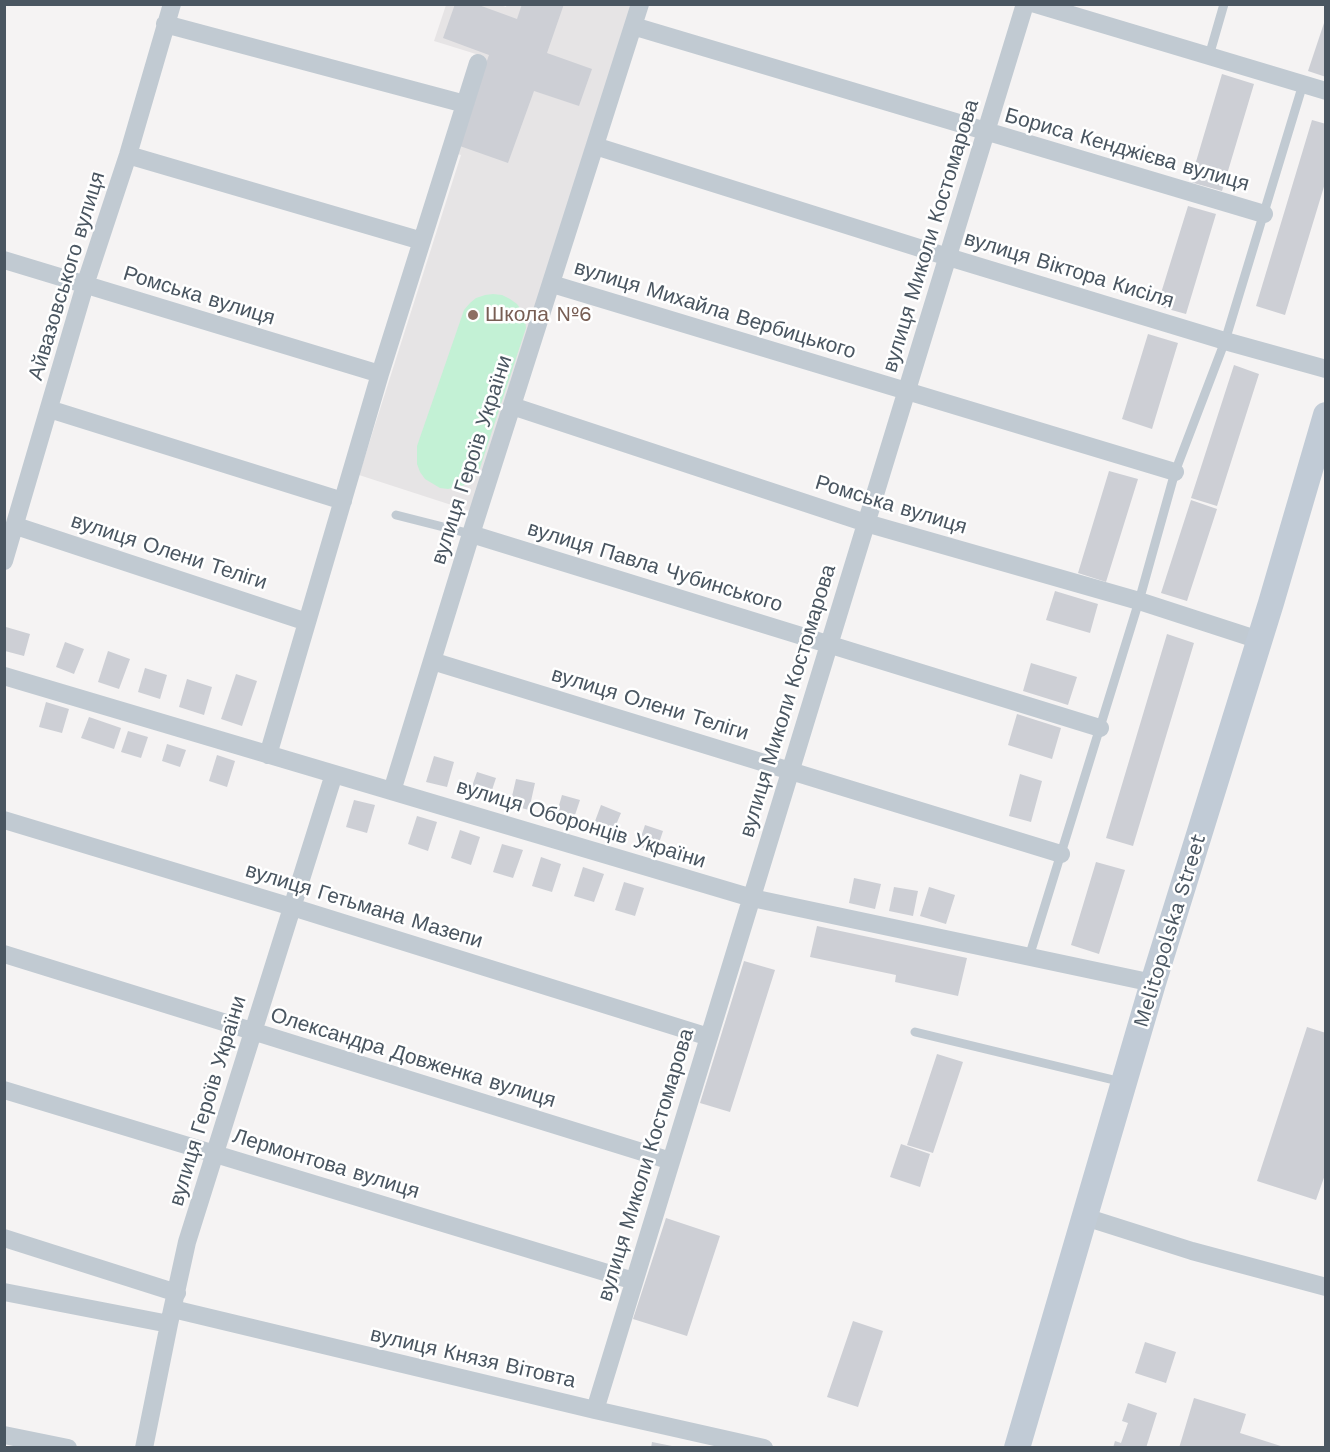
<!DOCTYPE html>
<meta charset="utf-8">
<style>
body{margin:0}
#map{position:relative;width:1330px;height:1452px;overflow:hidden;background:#f5f3f3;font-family:"Work Sans",sans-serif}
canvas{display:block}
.frame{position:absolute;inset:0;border:6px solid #4a5661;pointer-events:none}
</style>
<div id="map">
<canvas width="1330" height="1452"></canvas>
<div class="frame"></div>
</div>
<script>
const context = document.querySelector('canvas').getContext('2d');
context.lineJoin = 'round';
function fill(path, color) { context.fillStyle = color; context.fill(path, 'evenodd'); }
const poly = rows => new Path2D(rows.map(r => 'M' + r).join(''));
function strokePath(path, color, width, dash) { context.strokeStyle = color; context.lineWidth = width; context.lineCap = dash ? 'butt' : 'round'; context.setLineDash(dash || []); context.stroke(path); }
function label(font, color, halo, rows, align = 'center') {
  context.font = font + ' "Work Sans",sans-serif'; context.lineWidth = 5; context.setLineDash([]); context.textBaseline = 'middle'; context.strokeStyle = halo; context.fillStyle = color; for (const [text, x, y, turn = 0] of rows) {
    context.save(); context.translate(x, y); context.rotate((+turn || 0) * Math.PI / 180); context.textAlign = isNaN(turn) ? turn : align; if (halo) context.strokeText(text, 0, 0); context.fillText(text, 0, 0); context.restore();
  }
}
const education = poly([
 [497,4,506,7,507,4,636,5,473,512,359,475,461,155,445,150,476,54,434,41,446,5]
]);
const green = poly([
 [493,294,502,295,510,299,517,304,522,311,525,319,526,328,478,474,465,485,448,489,440,488,425,479,420,472,417,464,417,446,464,310,470,303,476,298,485,295]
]);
const building = poly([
 [455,4,476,4,517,19,522,4,564,4,547,53,592,69,579,106,534,91,508,163,457,145,489,55,443,38],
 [1325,20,1326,20,1326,77,1308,71],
 [1222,74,1254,84,1222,191,1190,182],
 [1312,120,1326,124,1326,180,1285,315,1256,306],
 [1188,206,1216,214,1186,314,1157,306],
 [1148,334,1178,343,1152,429,1122,419],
 [1234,365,1259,374,1217,506,1191,498],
 [1109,471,1138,479,1106,582,1078,573],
 [1191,500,1217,509,1187,601,1161,593],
 [1055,591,1098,604,1090,633,1046,620],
 [6,627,30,634,24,656,5,651],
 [1167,634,1194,643,1133,846,1106,838],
 [65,642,84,649,74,674,56,667],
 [108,651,130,659,119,689,98,682],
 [1031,663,1077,677,1068,705,1023,691],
 [145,668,167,675,160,699,138,692],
 [236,674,257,681,242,726,221,719],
 [187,679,212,687,204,715,179,707],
 [46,702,69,709,62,733,39,727],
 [1017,714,1061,728,1052,759,1008,745],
 [89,717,121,728,114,749,81,738],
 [128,731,148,737,141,758,121,752],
 [167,744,186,750,180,767,162,761],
 [217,755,235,761,227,787,209,781],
 [434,756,454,762,447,787,426,782],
 [477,772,496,778,488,802,469,795],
 [1020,774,1042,781,1031,822,1009,816],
 [516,779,535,783,529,810,510,805],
 [562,795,580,800,572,824,555,819],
 [354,800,375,805,367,833,346,827],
 [601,805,621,813,610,839,591,832],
 [417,816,437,822,428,851,408,844],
 [645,825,663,831,656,852,638,846],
 [460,830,480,837,471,865,451,858],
 [502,844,523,850,513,878,493,872],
 [541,857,561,864,552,892,532,886],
 [1096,862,1125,870,1099,954,1071,945],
 [583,867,604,874,594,902,574,896],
 [854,878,881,884,875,909,849,903],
 [624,882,644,888,635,916,615,910],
 [894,887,918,891,913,916,889,911],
 [929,887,955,895,946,924,920,916],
 [817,926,967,958,958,996,895,982,896,975,810,957],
 [744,961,775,970,730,1112,700,1103],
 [1307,1027,1326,1033,1326,1172,1316,1200,1257,1181],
 [937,1054,963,1062,933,1153,907,1145],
 [901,1144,930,1154,920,1187,890,1177],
 [666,1218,720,1236,687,1336,633,1319],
 [853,1321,883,1331,858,1407,827,1397],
 [1145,1342,1176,1352,1166,1383,1135,1373],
 [1194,1398,1246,1414,1240,1433,1287,1448,1179,1448],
 [1128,1403,1157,1413,1146,1448,1113,1448,1115,1441,1121,1443,1128,1423,1122,1421],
 [652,1442,672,1446,672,1448,651,1448]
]);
const service = poly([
 [1209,56,1224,4],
 [396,515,471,534],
 [1029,957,1139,601,1175,472,1225,341,1303,84],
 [915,1032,1122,1082]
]);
const minor = poly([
 [1035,4,1326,91],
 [165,24,465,104],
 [633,26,1264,214],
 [595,146,948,257,1225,341,1326,369],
 [128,155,422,241],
 [4,260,380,374],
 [552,284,1175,472],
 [512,406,866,523,1139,601,1259,640],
 [49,409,343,501],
 [16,526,307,622],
 [471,534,1100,728],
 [4,561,85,285,128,155,172,4],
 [432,661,1061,854],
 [4,676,752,898,1153,983],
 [268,755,380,374,478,63],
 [392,791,471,534,640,4],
 [4,820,292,907,709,1037],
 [4,954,671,1161],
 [4,1090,634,1281],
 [1085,1217,1192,1251,1326,1287],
 [4,1238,177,1293],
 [4,1292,169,1324],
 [173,1309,595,1410,764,1448],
 [595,1410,1025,4],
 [4,1435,68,1448],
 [144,1448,169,1324,187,1242,334,774]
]);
const secondary = poly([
 [1017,1448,1153,983,1271,603,1326,415]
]);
const markers = [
 [473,315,6,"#8d6e63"]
];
const streetNames = [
 ["Бориса Кенджієва вулиця",1127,150,16],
 ["вулиця Миколи Костомарова",931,236,-73],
 ["вулиця Віктора Кисіля",1069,270,17],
 ["Айвазовського вулиця",67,276,-73],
 ["Ромська вулиця",199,296,17],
 ["вулиця Михайла Вербицького",715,310,17],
 ["вулиця Героїв України",472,460,-72],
 ["Ромська вулиця",891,505,17],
 ["вулиця Олени Теліги",169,552,18],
 ["вулиця Павла Чубинського",655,567,17],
 ["вулиця Миколи Костомарова",788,701,-73],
 ["вулиця Олени Теліги",650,704,17],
 ["вулиця Оборонців України",581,824,17],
 ["вулиця Гетьмана Мазепи",364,906,17],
 ["Melitopolska Street",1170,931,-73],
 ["Олександра Довженка вулиця",413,1058,17],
 ["вулиця Героїв України",208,1101,-73],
 ["Лермонтова вулиця",326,1164,17],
 ["вулиця Миколи Костомарова",646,1165,-73],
 ["вулиця Князя Вітовта",473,1358,13]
];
const educationNames = [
 ["Школа №6",485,315]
];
fill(education, '#e6e4e5');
fill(green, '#c3f1d5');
fill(building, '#cdcfd5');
strokePath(service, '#c1cad2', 9);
strokePath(minor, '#c1cad2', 18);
strokePath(secondary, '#c1cbd6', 26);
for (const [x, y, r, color] of markers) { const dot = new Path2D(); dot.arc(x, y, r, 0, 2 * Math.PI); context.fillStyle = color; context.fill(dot); strokePath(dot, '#fff', 2); }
label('21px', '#4a5661', '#fff', streetNames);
label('21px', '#785e54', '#fff', educationNames, 'left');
</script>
